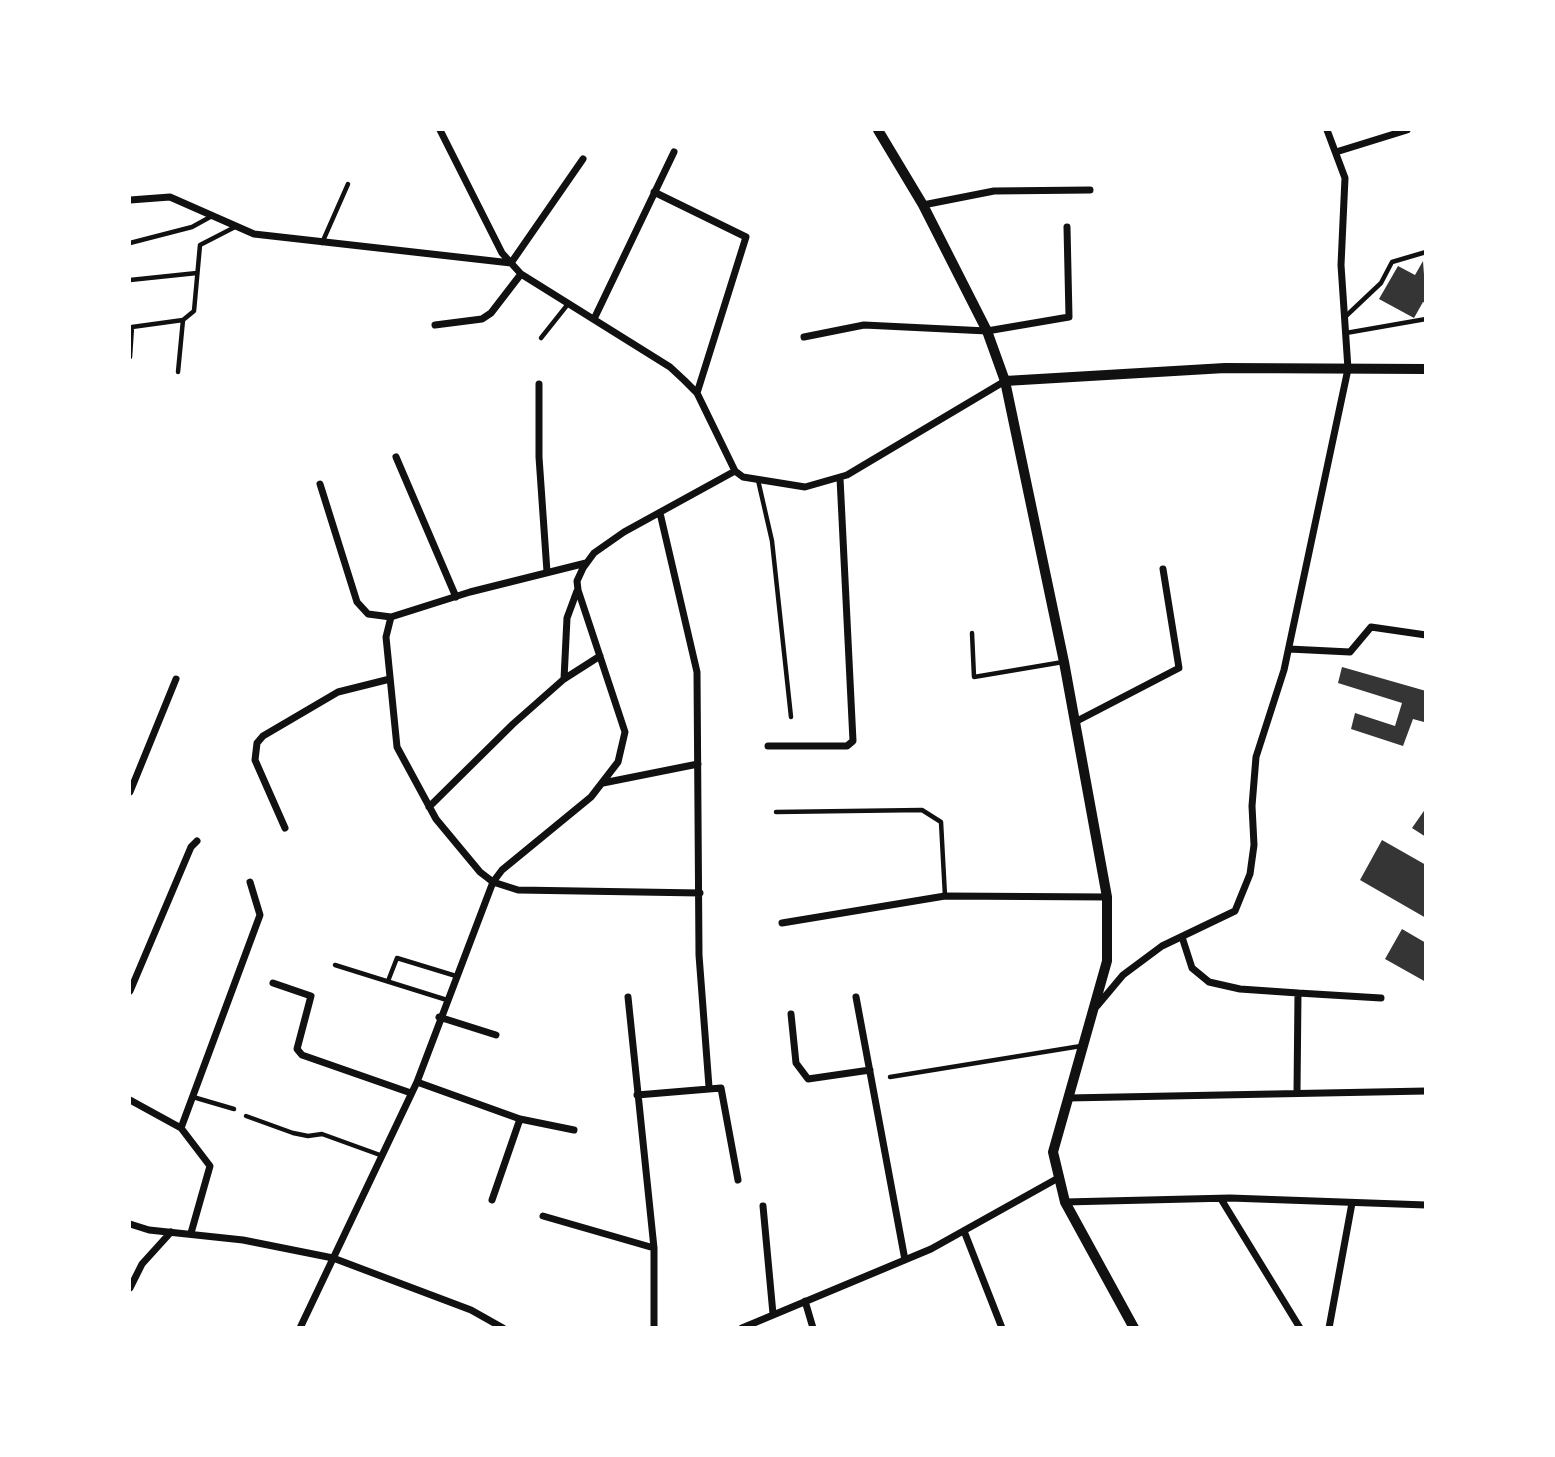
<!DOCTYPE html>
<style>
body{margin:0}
#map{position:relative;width:1555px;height:1457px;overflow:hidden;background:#fff;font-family:"Noto Sans",sans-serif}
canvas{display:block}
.frame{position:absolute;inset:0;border:131px solid #fff;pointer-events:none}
</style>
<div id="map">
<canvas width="1555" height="1457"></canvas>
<div class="frame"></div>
</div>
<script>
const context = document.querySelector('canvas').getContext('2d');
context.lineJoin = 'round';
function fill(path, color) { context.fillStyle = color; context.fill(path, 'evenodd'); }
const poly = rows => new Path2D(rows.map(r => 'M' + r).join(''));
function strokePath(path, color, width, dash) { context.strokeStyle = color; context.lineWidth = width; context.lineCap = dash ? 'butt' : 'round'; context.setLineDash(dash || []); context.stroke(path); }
const building = poly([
 [1423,261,1426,303,1423,302,1414,318,1379,299,1398,266,1415,275],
 [1342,667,1426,691,1424,722,1413,719,1403,746,1351,729,1355,713,1395,726,1402,703,1338,683],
 [1426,808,1426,837,1412,828],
 [1382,840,1426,865,1426,918,1360,880],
 [1402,929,1426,943,1426,982,1385,959]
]);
const service = poly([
 [130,243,192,227,212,216],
 [322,243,348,184],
 [130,280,197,273],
 [1345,317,1381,283,1392,262,1426,252],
 [1346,333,1426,319],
 [541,338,568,304],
 [130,357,132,327,183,320],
 [178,372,183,320,194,311,200,245,235,227],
 [758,480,772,541,791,717],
 [972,633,974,677,1063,662],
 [776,812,922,810,941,822,945,896],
 [335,965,447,1000],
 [388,981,397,958,456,976],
 [890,1077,1081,1046],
 [193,1097,234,1109],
 [246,1116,293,1133,308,1136,322,1134,380,1155]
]);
const minor = poly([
 [440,130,502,253,521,274,670,367,684,380,697,393,735,471,743,477,805,487,847,475,1005,381],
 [1336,152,1407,130],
 [654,192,746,237,697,393],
 [130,200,170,197,254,234,511,263,583,159],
 [923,205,994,191,1090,190],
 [594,319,674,152],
 [435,325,482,319,491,313,521,274],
 [804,337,864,325,987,331,1069,317,1067,227],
 [539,384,539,457,547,572],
 [396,457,456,597],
 [320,484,357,602,368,614,391,617],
 [660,513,697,672,699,955,709,1087],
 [586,563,470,592,391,617,386,637,397,747,436,819,480,872,493,882,518,890,700,893],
 [1289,649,1350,652,1371,627,1426,635],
 [564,679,567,618,577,591],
 [1075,722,1179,668,1163,569],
 [768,746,847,746,853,741,840,478],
 [603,783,698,764],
 [130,792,176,679],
 [429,807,513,724,564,679,600,656],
 [285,828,255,760,257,743,263,736,338,692,390,679],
 [782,923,945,896,1107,897],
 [1182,937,1192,968,1209,982,1240,989,1298,993,1297,1092],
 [273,983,311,996,297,1049,302,1055,411,1093],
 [130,991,191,847,197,841],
 [1298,993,1381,998],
 [628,997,654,1248,654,1328],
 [856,997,905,1260],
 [1097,1006,1123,975,1162,946,1235,911,1250,874,1254,845,1252,806,1256,757,1284,670,1348,369,1341,265,1345,178,1327,130],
 [791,1014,796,1063,808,1079,870,1070],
 [439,1017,496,1035],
 [417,1082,520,1119,574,1130],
 [637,1095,721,1088,738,1180],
 [1068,1098,1426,1091],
 [130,1100,181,1128],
 [1221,1199,1300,1328],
 [492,1200,520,1119],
 [1065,1202,1230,1198,1426,1205],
 [763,1206,773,1314],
 [543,1216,654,1248],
 [130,1224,149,1230,243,1240,333,1258,471,1310,503,1328],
 [964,1231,1002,1328],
 [191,1233,210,1166,181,1128,260,915,250,882],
 [130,1288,142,1264,171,1232],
 [805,1301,813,1328],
 [300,1328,417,1082,493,882,502,870,591,797,618,762,625,732,578,590,577,581,583,568,594,553,624,532,735,471],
 [742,1328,931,1249,1060,1177],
 [1329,1328,1352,1203]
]);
const tertiary = poly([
 [878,130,923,205,987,331,1005,381,1064,662,1107,897,1107,961,1053,1152,1065,1202,1134,1328],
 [1005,381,1225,368,1426,369]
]);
fill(building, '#353535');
strokePath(service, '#111', 4.5);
strokePath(minor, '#111', 7);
strokePath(tertiary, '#111', 10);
</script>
